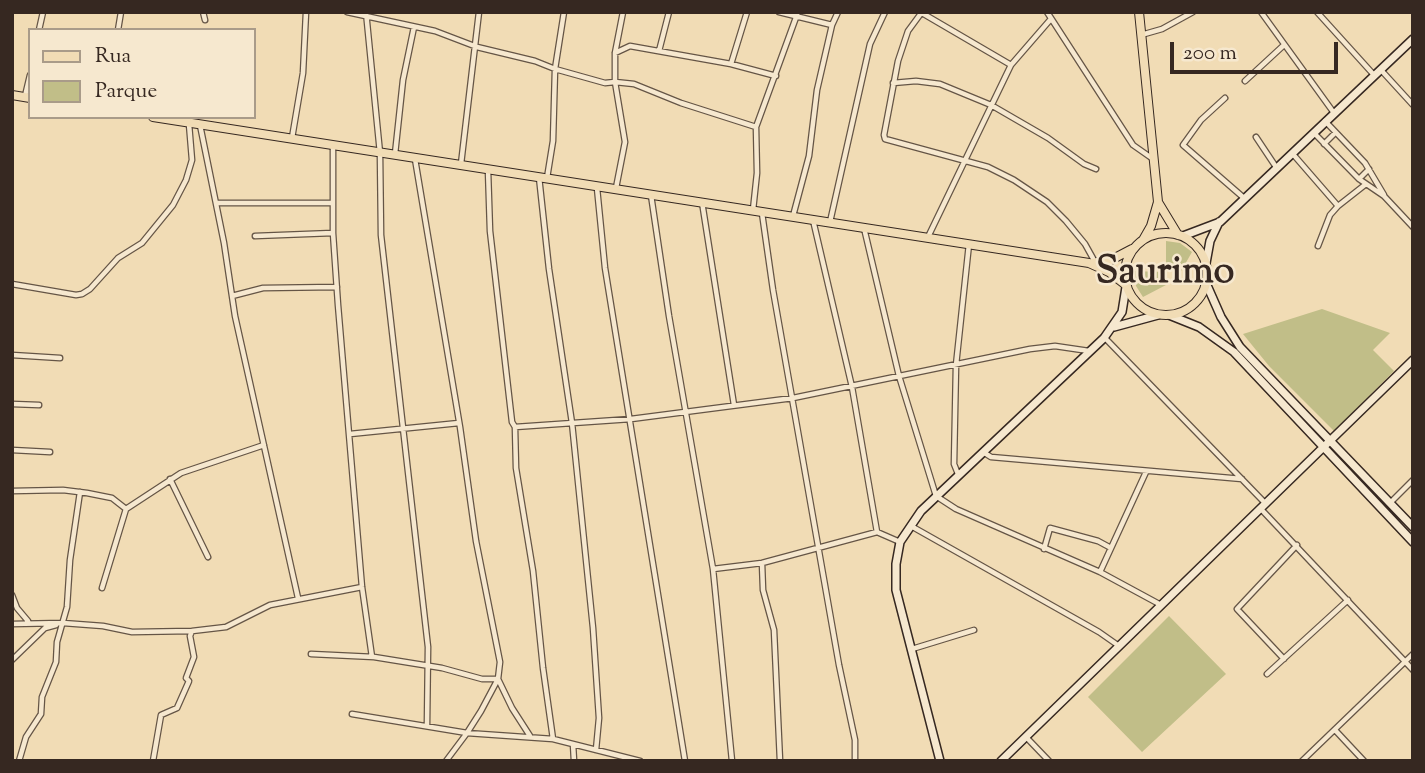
<!DOCTYPE html>
<style>
body{margin:0}
#map{position:relative;width:1425px;height:773px;overflow:hidden;background:#f1dcb5;font-family:"Sorts Mill Goudy",serif}
canvas{display:block}
.frame{position:absolute;inset:0;border:14px solid #362821;pointer-events:none}
.legend{position:absolute;left:28px;top:28px;width:228px;height:91px;box-sizing:border-box;background:#f6e8cf;border:2px solid #a99b89;margin:0;padding:9px 12px;list-style:none;font-size:21px;color:#362821}
.legend li{display:flex;align-items:center;gap:14px;height:35px}
.legend b{width:35px;border:2px solid #a99b89}
.scale{position:absolute;left:1170px;top:42px;width:168px;height:32px;box-sizing:border-box;border:4px solid #362821;border-top:0;padding-left:9px;font-size:21px;line-height:24px;white-space:nowrap;color:#362821;-webkit-text-stroke:5px #f6e8cf;paint-order:stroke}
</style>
<div id="map">
<canvas width="1425" height="773"></canvas>
<div class="frame"></div>
<ul class="legend">
<li><b style="height:9px;background:#f1dcb5"></b>Rua</li>
<li><b style="height:19px;background:#c1be88"></b>Parque</li>
</ul>
<div class="scale">200 m</div>
</div>
<script>
const context = document.querySelector('canvas').getContext('2d');
context.lineJoin = 'round';
function fill(path, color) { context.fillStyle = color; context.fill(path, 'evenodd'); }
const poly = rows => new Path2D(rows.map(r => 'M' + r).join(''));
function strokePath(path, color, width, dash) { context.strokeStyle = color; context.lineWidth = width; context.lineCap = dash ? 'butt' : 'round'; context.setLineDash(dash || []); context.stroke(path); }
function label(font, color, halo, rows, align = 'center') {
  context.font = font + ' "Sorts Mill Goudy",serif'; context.lineWidth = 5; context.setLineDash([]); context.textBaseline = 'middle'; context.strokeStyle = halo; context.fillStyle = color; for (const [text, x, y, turn = 0] of rows) {
    context.save(); context.translate(x, y); context.rotate((+turn || 0) * Math.PI / 180); context.textAlign = isNaN(turn) ? turn : align; if (halo) context.strokeText(text, 0, 0); context.fillText(text, 0, 0); context.restore();
  }
}
const green = poly([
 [1166,241,1180,243,1192,252,1180,273,1175,273,1171,267,1166,266],
 [1135,271,1159,272,1166,285,1143,297,1136,286],
 [1322,309,1390,333,1373,350,1394,371,1334,431,1269,366,1243,334],
 [1169,616,1226,674,1142,752,1088,697]
]);
const street = poly([
 [203,12,205,20],
 [347,12,435,31,477,47,535,61,555,69,605,83,615,82,625,142,616,188],
 [366,12,380,153,381,235,428,647,427,726],
 [623,12,615,53,615,82,634,84,681,103,756,127],
 [779,12,832,25,817,90,809,156,793,216],
 [922,12,908,31,898,61,884,135,885,139,988,167,1014,180,1047,202,1066,221,1085,244,1095,262],
 [1047,12,1133,145,1153,159],
 [1261,12,1334,113],
 [1317,12,1374,75],
 [922,13,1011,65],
 [832,25,838,12],
 [39,30,43,12],
 [118,30,121,12],
 [1141,35,1162,29,1193,12],
 [659,51,669,12],
 [615,53,630,46,731,64,776,76],
 [731,64,747,12],
 [1381,70,1413,105],
 [1245,81,1284,45],
 [893,83,916,81,940,84,991,105,1048,138,1084,164,1096,169],
 [25,96,30,75],
 [1225,98,1201,120,1183,145,1244,198],
 [1325,121,1365,163,1384,195],
 [200,125,224,243,235,316,298,598],
 [1314,133,1359,179,1384,196,1413,227],
 [1256,137,1276,167],
 [292,138,303,73,306,12],
 [1324,144,1335,133],
 [333,146,333,233,338,305,362,587,372,657],
 [1292,153,1338,206,1366,184],
 [395,154,403,80,414,27],
 [415,159,460,427,476,541,500,662,498,679,481,711,467,733,446,761],
 [461,164,479,12],
 [488,170,490,231,512,422,515,427,516,468,533,571,543,668,553,739],
 [539,177,549,269,572,423,593,628,599,718,596,750],
 [547,178,553,141,555,69,564,12],
 [1359,179,1369,169],
 [597,188,605,268,685,761],
 [651,195,669,316,713,569,732,761],
 [702,202,734,405],
 [217,203,333,203],
 [753,210,757,173,756,127,798,12],
 [762,213,773,290,839,665,855,740,855,761],
 [813,220,852,387,877,532],
 [830,222,870,44,885,12],
 [864,228,899,376,936,496,956,509,1100,572,1161,605],
 [255,236,333,233],
 [928,237,1011,65,1050,20],
 [1318,246,1330,215,1338,206],
 [12,284,76,295,82,294,90,289,118,258,142,243,173,205,186,180,192,160,189,124],
 [232,296,263,288,337,287],
 [1105,338,1265,503],
 [12,355,60,358],
 [12,404,39,405],
 [515,427,631,419,793,398,1030,349,1055,346,1089,351],
 [350,434,459,423],
 [12,450,50,452],
 [983,452,991,457,1242,479],
 [958,474,954,464,956,365,969,244],
 [170,479,208,557],
 [12,491,63,490,87,493,112,498,126,509],
 [1390,503,1413,480],
 [1260,508,1413,670],
 [911,526,1099,632,1119,646],
 [1044,549,1050,528,1098,541,1111,548],
 [762,563,763,590,774,630,780,761],
 [713,569,762,563,877,532,900,542],
 [1100,572,1146,472],
 [102,588,126,509,181,473,264,445],
 [12,595,17,608,28,621],
 [12,624,63,623,103,626,132,632,192,631],
 [912,649,974,630],
 [311,654,374,657,442,668,482,679,498,679,512,708,530,736],
 [1284,659,1237,609,1297,545],
 [12,660,45,628,56,625],
 [1267,674,1348,600],
 [352,714,467,733,553,739,640,761],
 [1335,730,1364,761],
 [1026,737,1049,761],
 [573,744,574,761],
 [19,761,26,737,41,714,42,697,56,662,57,642,67,607,70,560,80,492],
 [153,761,161,715,177,708,189,681,186,678,194,657,190,636,192,631,226,627,270,605,362,587],
 [1302,761,1413,654]
]);
const secondary = poly([
 [1183,236,1220,222,1413,39],
 [1206,263,1210,241,1219,222],
 [1206,283,1221,317,1240,347,1413,527],
 [1169,315,1199,327,1234,352,1413,542],
 [1114,327,1158,315],
 [940,761,896,590,896,564,900,542,921,511,1104,338,1122,312,1126,287],
 [1001,761,1413,360]
]);
const primary = poly([
 [1139,12,1158,202,1151,226,1143,240],
 [12,95,30,98],
 [153,117,1089,263,1109,272,1126,285],
 [1158,202,1178,235],
 '1125 274a41 41 0 1 1 82 0a41 41 0 1 1-82 0Z',
 [1092,263,1111,260,1132,249]
]);
const townNames = [
 ["Saurimo",1165,276]
];
fill(green, '#c1be88');
strokePath(street, '#655546', 7);
strokePath(secondary, '#362821', 10);
strokePath(primary, '#362821', 10);
strokePath(street, '#f6e8cf', 4.5);
strokePath(secondary, '#f6e8cf', 7);
strokePath(primary, '#f1dcb5', 8);
label('bold 38px', '#362821', '#f6e8cf', townNames);
</script>
